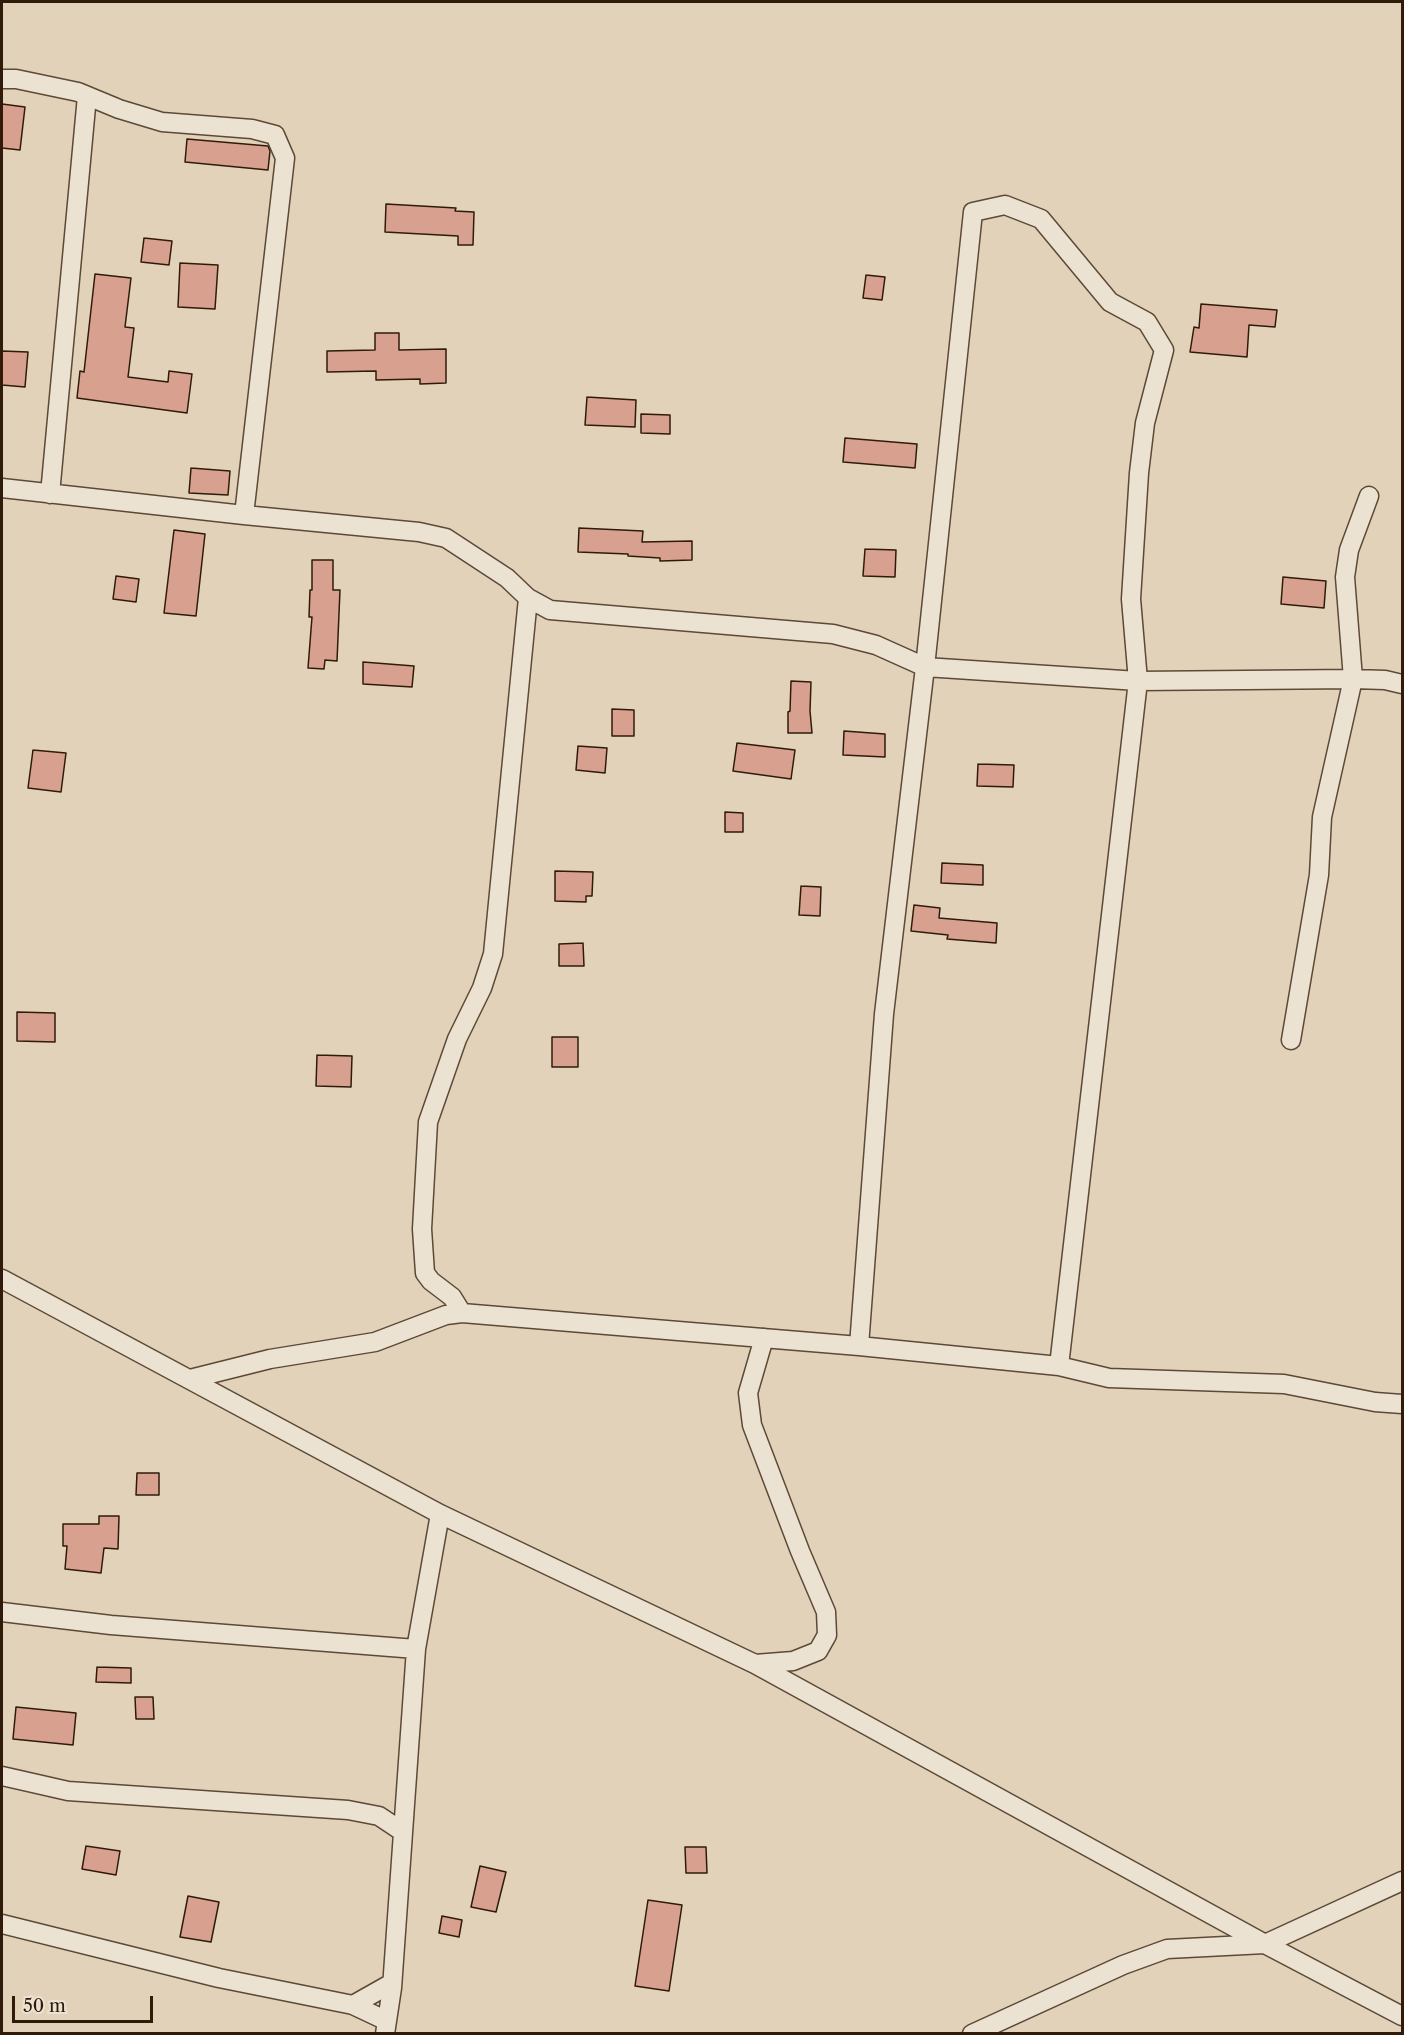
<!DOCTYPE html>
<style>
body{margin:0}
#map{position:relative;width:1404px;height:2035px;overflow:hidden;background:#e2d2b9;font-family:"Libre Caslon Text",serif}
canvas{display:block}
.frame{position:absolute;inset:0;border:3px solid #301b0b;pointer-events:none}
.scale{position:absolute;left:12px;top:1996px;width:141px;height:27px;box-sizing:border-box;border:3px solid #301b0b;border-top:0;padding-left:8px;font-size:18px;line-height:21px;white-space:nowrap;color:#301b0b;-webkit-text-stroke:4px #ece2d2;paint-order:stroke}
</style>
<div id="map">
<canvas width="1404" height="2035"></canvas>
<div class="frame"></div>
<div class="scale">50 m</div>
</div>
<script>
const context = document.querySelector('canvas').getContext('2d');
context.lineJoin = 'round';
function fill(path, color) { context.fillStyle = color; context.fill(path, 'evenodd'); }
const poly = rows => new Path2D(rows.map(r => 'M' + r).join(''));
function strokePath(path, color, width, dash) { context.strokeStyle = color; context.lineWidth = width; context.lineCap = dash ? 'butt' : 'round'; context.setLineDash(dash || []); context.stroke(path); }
const building = poly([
 [2,104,25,107,20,150,2,148,2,104],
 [187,139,268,146,270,151,268,170,185,162,187,139],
 [386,204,456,208,455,211,474,212,473,245,458,245,458,236,385,232,386,204],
 [144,238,172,241,169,265,141,262,144,238],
 [180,263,218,265,215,309,178,307,180,263],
 [95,274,131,278,125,327,134,328,128,377,168,382,169,371,192,374,187,413,77,398,80,371,84,372,95,274],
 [866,275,885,277,882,300,863,298,866,275],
 [1201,304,1277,310,1275,327,1249,325,1247,357,1190,352,1194,327,1199,328,1201,304],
 [375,333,399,333,399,350,446,349,446,383,420,384,420,379,376,380,376,371,327,372,327,351,375,350,375,333],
 [2,351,28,352,25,387,2,385,2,351],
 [587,397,636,400,635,427,585,425,587,397],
 [641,414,670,415,670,434,641,433,641,414],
 [845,438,917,444,915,468,843,462,845,438],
 [191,468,230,471,228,495,189,493,191,468],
 [579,528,643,531,642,542,692,541,692,560,660,561,660,558,628,556,628,554,578,552,579,528],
 [174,530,205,534,196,616,164,613,174,530],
 [865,549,896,550,895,577,863,576,865,549],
 [312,560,333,560,333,590,340,590,337,661,325,660,324,669,308,668,312,617,309,617,310,590,312,590,312,560],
 [116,576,139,579,136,602,113,599,116,576],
 [1283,577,1326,581,1324,608,1281,604,1283,577],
 [363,662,414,666,412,687,363,684,363,662],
 [791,681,811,682,810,711,812,733,788,733,788,712,790,711,791,681],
 [612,709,634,710,634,736,612,736,612,709],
 [844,731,885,734,885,757,843,755,844,731],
 [737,743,795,750,791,779,733,771,737,743],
 [578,746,607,748,605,773,576,770,578,746],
 [33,750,66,753,61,792,28,788,33,750],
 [978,764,1014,765,1013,787,977,786,978,764],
 [725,812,743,813,743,832,725,832,725,812],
 [942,863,983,865,983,885,941,883,942,863],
 [555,871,593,872,592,896,586,896,586,902,555,901,555,871],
 [801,886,821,887,820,916,799,915,801,886],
 [914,905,940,908,939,918,997,923,996,943,947,939,948,935,911,931,914,905],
 [583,943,584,966,559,966,559,944,583,943],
 [17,1012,55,1013,55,1042,17,1041,17,1012],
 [552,1037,578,1037,578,1067,552,1067,552,1037],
 [317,1055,352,1056,351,1087,316,1086,317,1055],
 [137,1473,159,1473,159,1495,136,1495,137,1473],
 [99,1516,119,1516,118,1549,104,1548,101,1573,65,1569,67,1546,63,1546,63,1524,99,1524,99,1516],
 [97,1667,131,1668,131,1683,96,1682,97,1667],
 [135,1697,153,1697,154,1719,136,1719,135,1697],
 [16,1707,76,1713,73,1745,13,1739,16,1707],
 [86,1846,120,1851,116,1875,82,1869,86,1846],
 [685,1847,706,1847,707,1873,686,1873,685,1847],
 [480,1866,506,1872,496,1912,471,1907,480,1866],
 [188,1896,219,1902,211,1942,180,1937,188,1896],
 [648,1900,682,1905,669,1991,635,1986,648,1900],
 [442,1916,462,1920,459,1937,439,1933,442,1916]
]);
const minor = poly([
 [2,79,16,79,78,92,119,109,162,122,252,129,275,135,285,158,244,515],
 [2,488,244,515,419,532,446,538,507,578,528,598,550,610,833,634,876,645,925,667,1138,681,1353,679,1385,680,1402,684],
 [50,494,87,96],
 [1291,1040,1319,875,1322,817,1353,679,1345,577,1349,550,1369,496],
 [2,1279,440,1514,755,1664,1265,1944,1402,2016],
 [462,1313,452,1297,431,1281,425,1273,422,1229,428,1122,457,1039,482,988,493,954,528,598],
 [859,1346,884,1014,925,667,973,212,1005,205,1041,219,1110,302,1147,322,1164,350,1145,423,1139,473,1131,599,1138,681,1059,1366],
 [190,1379,270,1359,375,1342,446,1315,462,1313,859,1346,1059,1366,1109,1378,1284,1384,1375,1402,1402,1404],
 [2,1612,111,1625,416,1649],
 [755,1664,793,1661,818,1651,827,1635,826,1612,800,1551,752,1425,748,1393,764,1338],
 [2,1776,68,1791,348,1810,379,1816,403,1832],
 [2,1924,219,1978,353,2005,387,2021],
 [353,2005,392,1983],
 [385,2034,392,1988,416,1649,440,1514],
 [972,2034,1123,1965,1167,1949,1265,1944,1402,1881]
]);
fill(building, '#d8a08e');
strokePath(building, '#301b0b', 1.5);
strokePath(minor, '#5c4936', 21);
strokePath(minor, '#ece2d2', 18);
</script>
